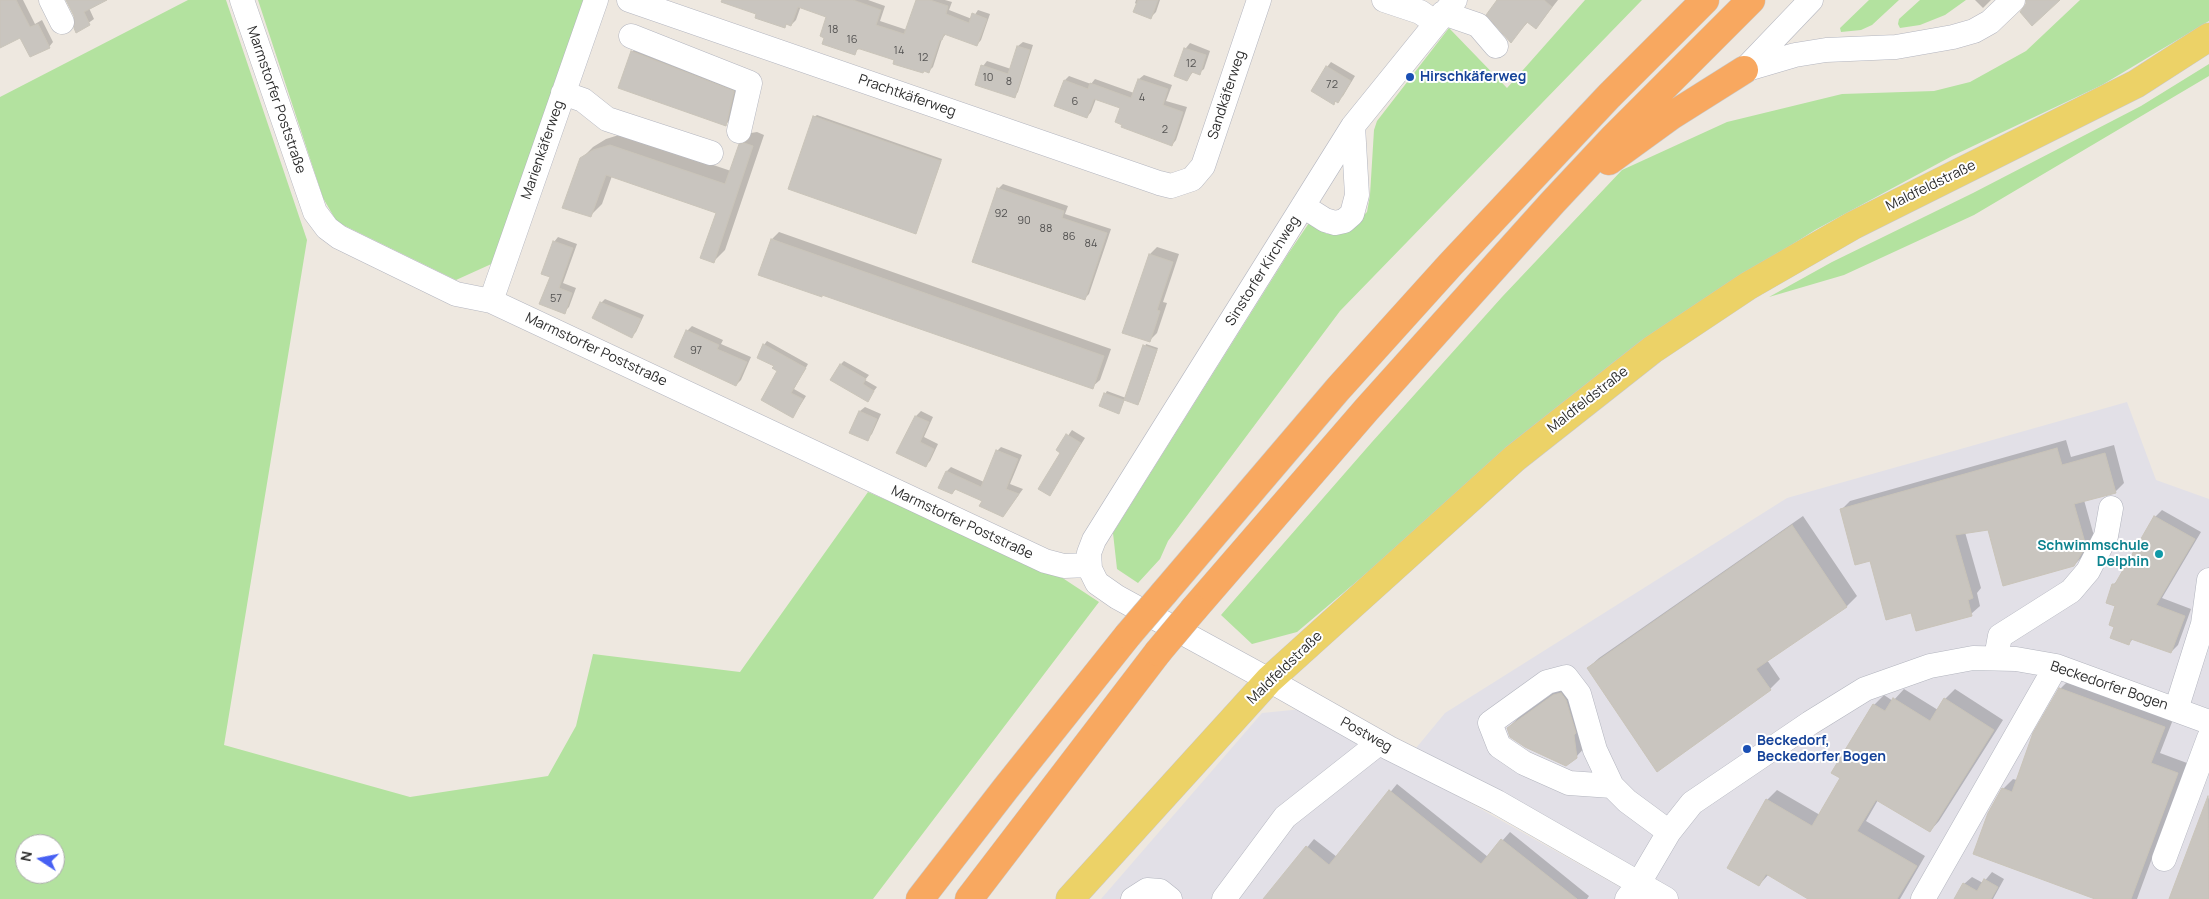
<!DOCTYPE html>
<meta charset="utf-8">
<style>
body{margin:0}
#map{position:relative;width:2209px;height:899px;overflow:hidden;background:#eee8e0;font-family:Manrope,sans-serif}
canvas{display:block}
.north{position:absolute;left:15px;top:834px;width:50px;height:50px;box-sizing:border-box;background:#fff;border:1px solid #ababab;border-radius:50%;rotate:281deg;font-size:14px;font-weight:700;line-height:20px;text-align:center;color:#2d2d2d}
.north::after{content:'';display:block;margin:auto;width:18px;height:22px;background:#4760f3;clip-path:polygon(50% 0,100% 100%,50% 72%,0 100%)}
</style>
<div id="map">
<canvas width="2209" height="899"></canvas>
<div class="north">N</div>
</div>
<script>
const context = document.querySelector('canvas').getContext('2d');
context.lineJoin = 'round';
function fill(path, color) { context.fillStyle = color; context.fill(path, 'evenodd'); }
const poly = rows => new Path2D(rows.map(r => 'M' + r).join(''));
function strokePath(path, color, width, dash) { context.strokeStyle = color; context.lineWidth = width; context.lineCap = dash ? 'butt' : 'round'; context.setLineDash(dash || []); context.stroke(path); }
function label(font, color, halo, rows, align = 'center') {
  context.font = font + ' Manrope,sans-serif'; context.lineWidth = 4; context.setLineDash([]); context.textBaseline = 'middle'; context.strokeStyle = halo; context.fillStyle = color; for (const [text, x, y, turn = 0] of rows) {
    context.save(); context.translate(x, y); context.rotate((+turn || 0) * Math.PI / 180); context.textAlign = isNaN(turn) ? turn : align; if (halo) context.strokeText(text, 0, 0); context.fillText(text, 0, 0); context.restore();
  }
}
const industrial = poly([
 [2127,402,2156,480,2209,499,2209,899,1644,899,1490,811,1422,776,1641,899,1101,899,1262,713,1302,709,1402,765,1445,713,1787,498]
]);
const green = poly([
 [188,0,226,0,307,240,224,745,410,797,548,776,576,726,593,654,740,672,868,492,1058,575,1099,602,873,899,0,899,0,97],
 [25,844,55,844,55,874,25,874],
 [258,0,586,0,498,261,456,280,337,222,323,198],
 [1585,0,1642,0,1340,311,1168,541,1160,559,1138,583,1117,569,1113,533,1288,254,1309,223,1327,234,1349,229,1367,212,1370,195,1374,130,1377,121,1449,28,1507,88],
 [1869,0,1899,0,1872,25,1861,30,1841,32,1840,28],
 [1920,0,1966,0,1945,15,1920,25,1900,28,1898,24,1899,19],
 [2080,0,2209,0,2209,21,2102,85,1952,156,1815,230,1697,305,1512,450,1297,632,1252,644,1221,615,1372,442,1502,297,1622,170,1727,122,1842,94,1934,91,1970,82,2026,51],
 [2209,64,2209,76,1974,215,1844,275,1769,297,1832,262,1973,193,2141,106]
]);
const shadow = poly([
 [0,0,23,0,35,24,42,20,53,42,49,47,21,36,0,47],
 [68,0,100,0,89,8,94,19,77,31,76,16],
 [748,0,803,0,796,20,791,25,787,24,784,26,758,13],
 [824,0,868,0,885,6,880,21,907,30,917,0,945,0,952,2,949,10,972,19,978,10,990,14,981,40,977,45,946,34,942,39,933,67,929,71,859,48,854,54,828,16],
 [1136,0,1160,0,1156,12,1151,17,1135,3],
 [1499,0,1558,0,1536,28,1528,22,1511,41],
 [1975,0,1991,0,1983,8],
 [1023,42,1033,45,1018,92,1014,97,983,66,987,61,1011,69,1018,46],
 [1190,43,1210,51,1204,69,1199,73,1194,71,1187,79,1176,75,1186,48],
 [637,47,738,87,731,119,726,124,632,52],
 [1331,62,1355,76,1343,96,1334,103,1327,67],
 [1144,75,1172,85,1166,101,1187,107,1176,140,1172,145,1122,107,1096,99,1091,112,1087,117,1065,80,1069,76,1091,84,1095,79,1134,93,1139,79],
 [817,115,942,159,916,232,814,117],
 [757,132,764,135,725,250,714,261,717,212,612,176,602,204,590,216,581,159,593,147,606,139,622,134,731,171,740,145,751,133],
 [1003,184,1068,206,1065,214,1111,229,1089,294,1084,299,998,189],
 [779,232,1111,349,1100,380,1092,387,772,239],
 [558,237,577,244,563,283,576,288,569,307,564,312,551,276,554,242],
 [1157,247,1179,254,1163,302,1167,303,1157,333,1150,340,1150,254],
 [605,299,644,315,636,332,632,336,601,303],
 [692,326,723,340,721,344,751,357,741,380,736,385,687,331],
 [767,341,808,364,794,389,806,396,793,417,779,371,764,345],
 [1146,344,1158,348,1140,401,1138,403,1125,399,1119,412,1105,394,1107,391,1126,398],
 [844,361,869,375,865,380,877,387,867,400,841,364],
 [865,407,881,414,872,434,867,439,860,411],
 [921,411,933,417,924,437,938,444,930,461,926,465,898,453,916,416],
 [1072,430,1085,438,1049,494,1062,452,1058,450],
 [2066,440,2071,457,2114,445,2124,483,2115,492,2084,500,2094,536,2083,556,2074,565,1989,528,1965,532,1981,588,1977,593,1980,606,1971,614,1912,612,1871,560,1841,510,1850,501],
 [1001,447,1022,455,1010,484,1023,489,1003,516,983,501,957,488,952,493,939,487,947,471,951,467,984,482,997,451],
 [2162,510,2201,532,2162,598,2191,609,2178,645,2171,652,2134,638,2129,643,2116,626,2117,606,2114,584,2120,578,2155,517],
 [1803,516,1857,596,1847,606,1767,660,1780,679,1770,689,1588,668,1599,658],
 [2070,679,2174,717,2160,753,2187,763,2137,899,2098,899,2003,789,2013,779,2017,780,2060,689],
 [1564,685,1586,746,1576,757,1508,728,1518,718],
 [1904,689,1938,710,1945,699,1955,689,2003,720,1939,821,1930,831,1878,800,1866,821,1925,856,1900,899,1811,899,1769,874,1759,885,1767,800,1777,790,1820,815,1842,778,1874,705,1884,695,1893,701],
 [1397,784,1488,857,1510,832,1589,896,1587,899,1265,899,1314,839,1337,857],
 [2209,797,2209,899,2170,899],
 [1992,872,2004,879,1993,899,1956,899,1964,884,1972,877,1983,883]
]);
const building = poly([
 [0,0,16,0,30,27,38,24,50,48,30,57,20,38,0,48,0,0],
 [66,0,107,0,84,12,90,25,76,33,74,28,74,16,66,0],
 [722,0,853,0,881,10,876,25,904,34,916,0,930,0,948,6,946,14,969,23,972,13,987,19,977,46,944,34,942,40,940,40,929,73,924,71,923,73,893,64,894,60,860,49,857,49,855,55,822,44,824,38,820,36,826,17,798,7,791,26,786,24,785,28,755,18,756,14,721,2,722,0],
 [1138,0,1158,0,1151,19,1133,12,1138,0],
 [1497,0,1544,0,1552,7,1536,29,1527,22,1511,43,1486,15,1497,0],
 [2026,0,2060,0,2032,26,2020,12,2026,4,2026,0],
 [1017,46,1030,50,1015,98,975,85,981,65,1008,74,1017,46],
 [1184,48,1206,55,1200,75,1192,72,1187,81,1174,76,1184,48],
 [631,51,734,91,726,126,618,88,631,51],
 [1326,66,1351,81,1338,103,1335,101,1334,105,1311,91,1326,66],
 [1138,79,1168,89,1163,105,1183,112,1172,146,1121,127,1122,125,1115,122,1120,108,1094,99,1087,118,1054,106,1064,80,1088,89,1090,83,1131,98,1138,79],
 [813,116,941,161,916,234,788,189,813,116],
 [744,143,753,146,714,263,700,258,716,213,606,175,591,217,562,208,580,158,593,150,610,145,725,184,739,144,744,143],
 [997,188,1064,211,1062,218,1107,233,1085,300,972,262,997,188],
 [771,239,1104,356,1093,389,822,295,822,297,758,275,771,239],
 [553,241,573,248,559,288,572,293,565,314,539,304,550,277,541,274,553,241],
 [1149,254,1173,262,1157,310,1160,311,1150,342,1122,333,1149,254],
 [600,302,641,319,632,338,592,318,600,302],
 [686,330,719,345,717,349,747,362,736,386,674,357,686,330],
 [763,344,806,368,791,393,803,399,793,418,761,400,777,371,772,368,774,366,757,358,763,344],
 [1143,345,1157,350,1138,405,1124,400,1143,345],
 [840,364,866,379,863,384,874,391,868,402,830,380,840,364],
 [1104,393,1124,400,1119,414,1099,406,1104,393],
 [859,411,877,419,868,441,849,433,859,411],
 [915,416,929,422,920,442,934,449,926,467,896,453,915,416],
 [1066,434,1081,443,1050,496,1038,489,1060,453,1056,450,1066,434],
 [2057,448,2062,465,2105,453,2116,493,2074,504,2086,546,2074,566,2003,586,1988,530,1955,535,1973,598,1968,600,1972,616,1916,631,1911,613,1886,620,1870,561,1855,565,1840,509,2057,448],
 [996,450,1018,459,1006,489,1019,494,1003,517,979,506,982,501,955,489,952,494,938,488,946,471,981,487,996,450],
 [2154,516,2195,539,2156,605,2185,616,2171,653,2131,639,2129,645,2110,638,2114,627,2109,625,2115,606,2106,603,2112,584,2115,584,2154,516],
 [1792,525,1847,607,1756,669,1771,690,1657,772,1587,668,1792,525],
 [2059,688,2165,727,2151,763,2178,773,2131,899,2095,899,1973,854,1988,813,2002,788,2012,792,2033,733,2059,688],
 [1561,693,1566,700,1576,733,1574,735,1577,758,1566,766,1525,747,1510,737,1507,728,1553,695,1561,693],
 [1893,698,1930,721,1944,698,1994,730,1930,832,1876,800,1857,831,1917,866,1897,899,1808,899,1766,874,1759,886,1727,868,1766,799,1812,826,1840,778,1831,773,1873,704,1885,711,1893,698],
 [1389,790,1481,864,1501,839,1577,899,1263,899,1306,846,1329,865,1389,790],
 [2208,796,2209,899,2169,899,2208,796],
 [1984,879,1998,887,1991,899,1954,899,1963,883,1977,891,1984,879]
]);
const minor = poly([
 [51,0,62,22],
 [242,0,315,212,327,228,339,237,456,294,491,301,1045,561,1064,566,1089,565],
 [629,0,1159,183,1171,186,1192,179,1203,166,1259,0],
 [1384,0,1420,12,1436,23],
 [1455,0,1353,126,1094,540,1089,553,1090,569,1097,583,1117,597,1269,680,1389,748,1497,802,1666,899],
 [1443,13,1478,25,1496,46],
 [631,36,750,83,739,131],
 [1747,67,1811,0],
 [1744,70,1795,55,1826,50,1896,47,1953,37,1974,31,1990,22,2013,0],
 [563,93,583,100,607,119,711,153],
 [1303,206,1325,220,1335,223,1344,221,1352,214,1357,195,1353,126],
 [491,301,596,0],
 [1996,658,2000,636,2071,591,2088,571,2106,536,2111,508],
 [2176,710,2203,624,2209,580],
 [1612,786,1569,783,1524,763,1499,746,1490,723,1547,682,1566,677,1579,694,1595,750,1612,786,1627,801,1669,832],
 [2164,859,2209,738],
 [1133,899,1147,890,1160,891,1170,899],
 [1224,899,1285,817,1379,743],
 [1627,899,1639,883,1669,832,1692,803,1810,723,1865,689,1930,666,1973,658,2016,659,2056,666,2209,722],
 [1923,899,2056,666]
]);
const major = poly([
 [1070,899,1269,680,1515,458,1652,350,1748,286,1854,225,2136,84,2209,37]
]);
const highway = poly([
 [1609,161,1671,116,1744,70],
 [1164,593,1338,389,1450,265,1609,96,1705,0],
 [1194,609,1367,409,1553,202,1612,139,1751,0],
 [920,899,1006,788,1128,635],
 [969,899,1158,652]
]);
const highwayBridge = poly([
 [1128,635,1164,593],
 [1158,652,1194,609]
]);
const markers = [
 [1410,77,5,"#1a4fb4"],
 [2159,554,5,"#0f9aa8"],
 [1747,749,5,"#1a4fb4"]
];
const numberNames = [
 ["18",833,30],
 ["16",852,40],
 ["14",899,51],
 ["12",923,58],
 ["12",1191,64],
 ["10",988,78],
 ["8",1009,82],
 ["72",1332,85],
 ["4",1142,98],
 ["6",1075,102],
 ["2",1165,130],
 ["92",1001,214],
 ["90",1024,221],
 ["88",1046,229],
 ["86",1069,237],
 ["84",1091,244],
 ["57",556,299],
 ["97",696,351]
];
const transitNames = [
 ["Hirschkäferweg",1420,77],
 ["Beckedorf,",1757,741],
 ["Beckedorfer Bogen",1757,757]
];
const streetNames = [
 ["Sandkäferweg",1227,95,-72],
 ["Prachtkäferweg",907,96,19],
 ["Marmstorfer Poststraße",276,100,71],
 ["Marienkäferweg",543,150,-71],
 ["Maldfeldstraße",1931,186,-26],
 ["Sinstorfer Kirchweg",1263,271,-58],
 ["Marmstorfer Poststraße",596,350,25],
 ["Maldfeldstraße",1588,400,-38],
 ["Marmstorfer Poststraße",962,523,25],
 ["Maldfeldstraße",1285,668,-44],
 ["Beckedorfer Bogen",2109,686,19],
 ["Postweg",1366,735,29]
];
const cultureNames = [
 ["Schwimmschule",2149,546],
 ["Delphin",2149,562]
];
fill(industrial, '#e2e0e7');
fill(green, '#b3e29f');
fill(shadow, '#0003');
fill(building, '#c9c5bf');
strokePath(building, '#c9c4b9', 1);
strokePath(minor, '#b3b5bf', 25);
strokePath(major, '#c8c8c8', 29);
strokePath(highway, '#c8c8c8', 29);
strokePath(minor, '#fff', 24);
strokePath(major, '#ecd267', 28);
strokePath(highway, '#f8a860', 28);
strokePath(highwayBridge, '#c8c8c8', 29, []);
strokePath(highwayBridge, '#f8a860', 28);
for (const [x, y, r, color] of markers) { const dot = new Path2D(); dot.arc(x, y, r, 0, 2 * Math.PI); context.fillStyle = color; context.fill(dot); strokePath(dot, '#fff', 2); }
label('11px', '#545352', null, numberNames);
label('bold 14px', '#164399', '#fff', transitNames, 'left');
label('14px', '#2d2d2d', '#fff', streetNames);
label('bold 14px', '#0d838f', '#fff', cultureNames, 'right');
</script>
